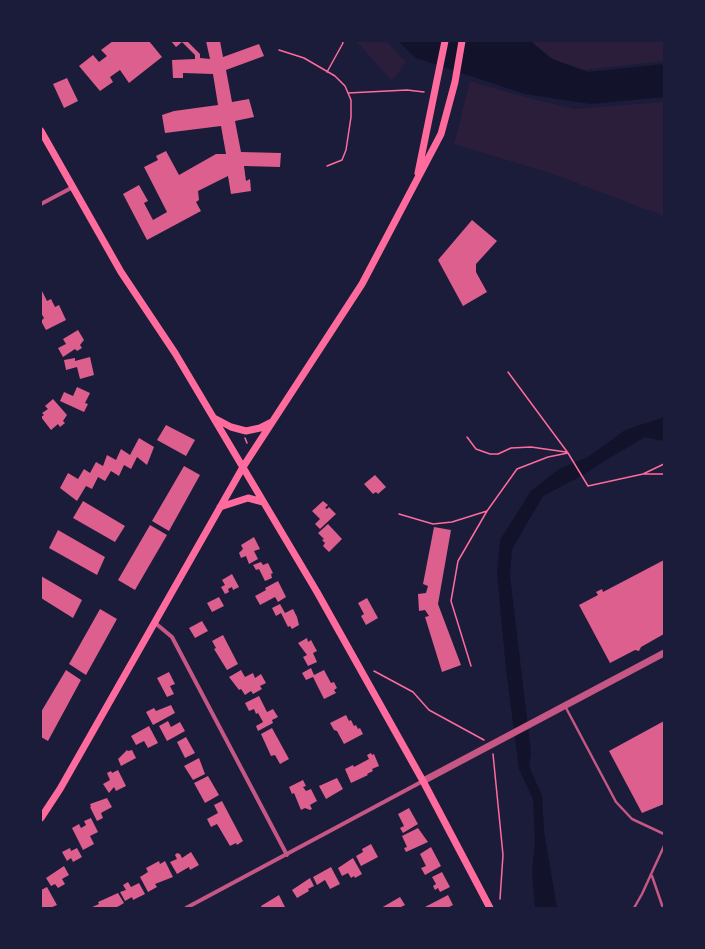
<!DOCTYPE html>
<style>
body{margin:0}
#map{position:relative;width:705px;height:949px;overflow:hidden;background:#1b1b3a;font-family:Barlow,sans-serif}
canvas{display:block}
.frame{position:absolute;inset:0;border:42px solid #1b1b3a;pointer-events:none}
</style>
<div id="map">
<canvas width="705" height="949"></canvas>
<div class="frame"></div>
</div>
<script>
const context = document.querySelector('canvas').getContext('2d');
context.lineJoin = 'round';
function fill(path, color) { context.fillStyle = color; context.fill(path, 'evenodd'); }
const poly = rows => new Path2D(rows.map(r => 'M' + r).join(''));
function strokePath(path, color, width, dash) { context.strokeStyle = color; context.lineWidth = width; context.lineCap = dash ? 'butt' : 'round'; context.setLineDash(dash || []); context.stroke(path); }
const green = poly([
 [356,41,386,41,406,62,392,81],
 [529,41,664,41,664,61,583,70,547,57],
 [470,81,517,95,574,109,664,102,664,218,656,212,644,209,556,175,454,144]
]);
const water = poly([
 [398,41,531,41,552,59,588,72,664,64,664,97,590,104,525,94,416,58],
 [664,417,664,441,645,437,601,463,585,474,543,496,512,549,510,576,531,753,529,766,542,796,544,831,557,908,535,908,532,871,535,842,533,799,519,769,506,669,497,573,500,540,531,491,559,469,588,457,625,430]
]);
const building = poly([
 [113,41,149,41,162,57,129,83,120,70,110,77,113,82,100,91,79,66,93,55,99,62,107,56,101,50],
 [171,41,187,41,200,54,200,58,210,59,206,41,220,41,223,57,259,44,264,56,226,70,232,102,249,99,254,117,235,121,241,152,281,153,280,167,244,166,246,181,250,179,251,191,231,194,228,176,198,191,199,200,196,202,201,211,147,240,123,194,139,185,148,201,144,203,153,220,167,212,144,167,158,160,156,156,166,151,179,175,216,154,226,154,221,126,165,133,162,115,174,111,218,105,213,74,183,73,183,78,173,78,172,60,195,59,195,55,182,42,176,47],
 [67,78,78,101,64,108,53,84],
 [472,220,497,241,476,264,476,272,487,292,463,306,438,260],
 [41,289,47,301,51,299,55,307,59,305,66,320,46,330,41,321,44,318,41,313],
 [78,330,84,340,80,345,82,348,77,351,75,349,63,357,58,348,66,344,63,339],
 [90,357,94,375,80,379,77,367,66,370,64,360,75,358,75,361],
 [77,387,90,393,85,403,88,404,84,412,60,401,64,392,73,396],
 [53,399,67,415,63,421,65,423,60,427,58,424,51,430,41,417,44,415,42,413,48,409,45,406],
 [166,425,195,440,186,456,157,440],
 [139,438,154,447,147,465,137,457,131,469,124,465,119,476,111,471,105,481,98,477,92,489,86,486,77,501,60,488,68,473,78,479,84,469,90,473,96,462,103,466,107,455,116,460,121,449,130,455],
 [184,466,200,475,169,531,152,521],
 [375,475,386,487,378,494,376,492,373,494,364,484],
 [83,501,125,526,115,542,73,518],
 [323,501,328,505,325,508,327,509,329,507,336,514,320,529,315,524,320,519,312,511],
 [328,524,342,539,329,552,323,546,325,543,322,540,324,539,318,533],
 [150,525,167,535,135,590,118,580],
 [434,527,451,530,438,604,461,665,442,672,425,617,429,616,425,610,419,611,418,594,426,593,428,586,423,584],
 [58,530,105,557,97,575,49,548],
 [254,537,260,549,254,551,258,559,249,564,246,556,241,558,239,553,243,549,241,545],
 [664,560,664,634,641,647,639,651,635,650,610,663,579,605,598,595,596,592,602,589,603,592],
 [261,562,263,565,268,563,273,573,271,574,272,578,265,581,259,569,256,570,253,565],
 [232,574,239,587,233,590,232,587,228,589,229,592,225,594,221,587,225,585,222,580],
 [41,576,82,600,73,618,41,598],
 [278,581,286,597,278,602,275,597,260,605,255,596,266,590,265,588],
 [219,597,224,606,212,612,207,603],
 [367,598,378,618,366,625,361,616,364,614,358,603],
 [280,604,285,613,293,609,297,617,299,625,292,629,290,626,288,627,281,613,276,616,272,608],
 [100,609,117,619,86,675,69,664],
 [202,621,208,631,195,638,189,628],
 [223,635,238,664,227,670,214,649,216,648,212,641],
 [307,638,308,642,311,640,317,651,313,653,317,662,308,666,303,657,307,655,298,643],
 [311,668,314,675,324,670,331,683,334,682,337,688,334,690,336,693,324,699,313,677,306,680,302,673],
 [66,670,81,680,48,741,41,737,41,712],
 [241,670,245,677,253,673,255,678,261,674,266,683,260,686,262,689,253,694,251,691,245,695,241,689,239,690,229,677],
 [169,672,175,684,170,686,174,694,167,697,157,678],
 [259,696,267,712,273,709,278,717,272,720,273,723,258,731,256,726,263,722,258,713,256,714,254,709,249,711,245,703],
 [171,705,175,713,153,725,146,712,154,708,156,711],
 [346,715,349,721,351,720,354,726,356,725,358,729,360,728,363,734,344,744,337,731,334,730,330,723],
 [168,721,171,727,180,722,185,731,167,741,159,726],
 [664,721,664,804,642,813,609,751],
 [149,726,158,743,148,748,144,741,136,745,131,736],
 [272,728,289,759,280,764,275,755,271,756,261,734],
 [186,737,195,753,185,758,177,742],
 [127,750,128,751,132,750,136,758,121,766,118,759],
 [371,753,372,755,374,754,379,766,372,769,373,771,367,774,368,775,351,783,345,769,353,765,354,767,369,759,367,755],
 [199,758,205,774,193,780,184,766],
 [118,770,126,786,116,791,114,787,109,793,103,784,110,780,107,773,111,771,112,773],
 [208,776,219,795,205,803,194,783],
 [337,778,343,789,326,799,319,786],
 [303,780,306,786,303,787,306,791,311,789,317,801,310,805,312,809,310,810,305,808,301,810,294,793,292,794,289,787],
 [107,798,112,807,101,813,103,818,97,821,90,807,91,807,90,804],
 [222,801,243,841,237,845,236,843,230,846,217,824,211,827,207,819,218,813,214,805],
 [409,808,418,824,403,833,400,828,404,826,398,814],
 [91,818,98,832,90,836,94,844,83,850,72,828,79,824,81,828,86,825,84,821],
 [418,828,428,842,406,852,404,848,407,847,402,836],
 [371,844,378,857,361,866,356,856,363,852,362,849],
 [431,847,441,866,425,875,421,868,426,866,420,854],
 [70,848,71,851,77,848,82,857,73,862,71,858,67,861,62,852],
 [191,852,199,865,190,870,189,867,177,874,170,862,177,859,175,855,177,853,180,854,182,858],
 [353,858,362,874,355,878,354,876,351,878,348,873,342,876,338,868],
 [159,861,160,864,165,861,173,877,155,884,157,887,148,892,140,877,148,872,146,868],
 [64,866,69,875,62,879,65,884,58,888,55,884,51,886,46,878],
 [331,867,340,884,330,889,325,880,317,885,313,877],
 [442,872,450,887,440,892,438,888,435,890,433,886,436,884,432,877],
 [310,878,314,886,308,889,309,891,297,898,292,890],
 [128,882,131,887,139,883,145,894,133,900,132,897,125,901,120,892,126,890,123,885],
 [47,887,57,905,50,908,41,908,42,901,41,890],
 [118,893,124,903,119,906,115,908,90,908,99,904,98,902],
 [279,895,285,907,262,908,261,906],
 [448,895,453,905,447,908,423,908],
 [400,897,405,905,399,908,381,908]
]);
const path = poly([
 [279,50,304,58,335,76,345,86,348,93],
 [327,72,343,43,342,41],
 [327,166,342,160,346,150,351,117,351,100,348,93,407,90,424,92],
 [508,372,568,453,588,486,643,474,664,464],
 [467,437,476,449,490,454,498,454,511,448,531,447,566,452],
 [245,438,247,443],
 [644,474,664,474],
 [399,514,433,524,452,522,487,511],
 [471,666,451,601,458,561,487,511,517,469,548,457,568,453],
 [374,671,413,692,429,710,484,740],
 [493,754,503,855,500,899]
]);
const service = poly([
 [565,706,616,802,632,819,664,834],
 [652,876,663,908],
 [634,908,642,894,664,846]
]);
const minor = poly([
 [41,204,73,187],
 [154,622,172,637,287,855],
 [186,908,423,781]
]);
const tertiary = poly([
 [423,781,664,653]
]);
const secondary = poly([
 [41,131,121,272,175,353,317,592,423,781,490,908],
 [418,173,445,41],
 [214,418,231,427,246,431,260,428,272,422],
 [220,507,248,498,263,502],
 [41,818,60,789,243,467,362,284,441,134,455,82,462,41]
]);
fill(green, '#2a1e3b');
fill(water, '#12122b');
fill(building, '#dd5f8e');
strokePath(path, '#ff6b9d', 1.5);
strokePath(service, '#c65784', 2.5);
strokePath(minor, '#c65784', 4);
strokePath(tertiary, '#c65784', 7);
strokePath(secondary, '#ff6b9d', 7);
</script>
